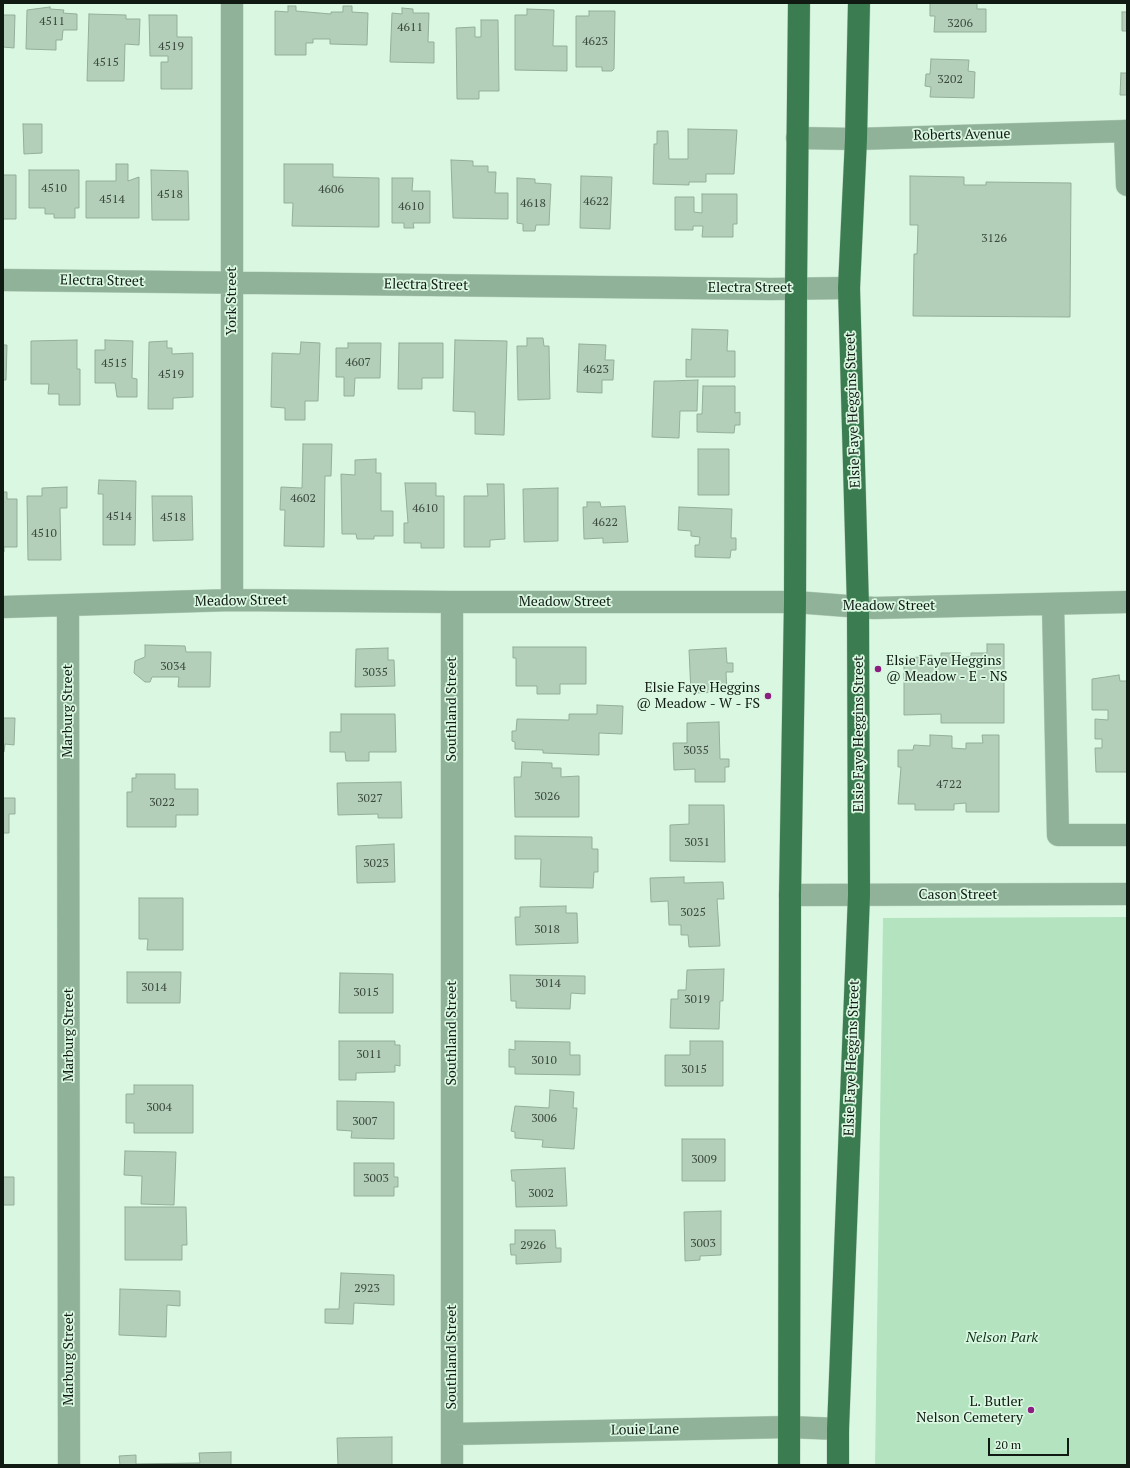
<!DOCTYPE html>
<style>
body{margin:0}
#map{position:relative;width:1130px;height:1468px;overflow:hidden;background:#daf8e1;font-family:"PT Serif",serif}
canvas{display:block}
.frame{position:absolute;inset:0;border:4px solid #101a13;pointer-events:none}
.scale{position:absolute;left:988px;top:1438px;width:81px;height:18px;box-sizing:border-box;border:2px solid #101a13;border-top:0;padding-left:5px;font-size:12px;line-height:14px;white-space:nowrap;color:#101a13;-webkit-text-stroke:3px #daf8e1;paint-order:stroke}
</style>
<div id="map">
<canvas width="1130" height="1468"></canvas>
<div class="frame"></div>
<div class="scale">20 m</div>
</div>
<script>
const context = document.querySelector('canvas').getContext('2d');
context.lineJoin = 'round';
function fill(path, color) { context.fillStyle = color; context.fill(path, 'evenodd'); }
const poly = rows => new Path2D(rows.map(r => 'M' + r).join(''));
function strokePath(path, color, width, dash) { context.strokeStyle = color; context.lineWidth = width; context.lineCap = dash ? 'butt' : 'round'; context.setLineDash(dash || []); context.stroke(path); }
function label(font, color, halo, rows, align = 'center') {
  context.font = font + ' "PT Serif",serif'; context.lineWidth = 3.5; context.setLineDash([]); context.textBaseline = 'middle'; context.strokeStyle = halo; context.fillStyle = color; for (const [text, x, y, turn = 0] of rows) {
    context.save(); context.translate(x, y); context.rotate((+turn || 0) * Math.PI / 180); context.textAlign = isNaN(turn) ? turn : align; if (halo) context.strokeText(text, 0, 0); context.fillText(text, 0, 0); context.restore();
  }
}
const green = poly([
 [1127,917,1127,1465,875,1465,883,918]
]);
const building = poly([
 [930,3,977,3,977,9,986,9,986,32,934,32,935,16,930,16,930,3],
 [288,6,296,6,296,11,331,14,331,12,343,12,343,6,352,6,352,12,368,13,367,45,330,44,330,39,313,39,313,43,306,43,306,55,275,55,275,11,288,12,288,6],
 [50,7,50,9,64,10,63,13,77,14,77,30,63,30,62,40,56,40,56,50,26,49,27,10,50,7],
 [402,8,413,9,413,13,429,13,428,42,434,42,434,63,390,62,392,13,402,14,402,8],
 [527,9,554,10,553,46,567,46,567,71,515,70,515,15,527,15,527,9],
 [589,11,615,11,614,69,612,71,602,71,602,67,576,67,576,16,589,16,589,11],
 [1122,12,1127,12,1127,31,1122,31,1122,12],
 [89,14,126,15,126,19,140,19,139,45,125,44,124,81,87,81,89,14],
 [3,15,15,15,14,48,3,47,3,15],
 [149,15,177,15,177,37,192,37,192,89,161,89,161,62,168,62,168,56,150,56,149,15],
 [481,20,498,20,499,91,479,91,479,99,457,99,456,28,475,27,475,37,481,37,481,20],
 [931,59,969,60,968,71,975,72,974,98,930,97,931,87,925,86,926,74,930,74,931,59],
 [1121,73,1127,73,1127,95,1120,95,1121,73],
 [23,124,42,124,42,153,24,154,23,124],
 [688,129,737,130,734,174,706,174,706,182,689,182,689,185,653,184,654,144,657,144,657,131,668,131,669,159,688,159,688,129],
 [451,160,473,161,473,166,488,166,488,172,496,172,495,193,508,193,508,219,453,218,451,160],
 [116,164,128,164,128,181,139,177,139,218,86,218,86,181,116,181,116,164],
 [284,164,333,164,333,177,379,178,379,227,292,226,293,203,284,203,284,164],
 [29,170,79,170,79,208,75,208,75,218,54,218,54,214,45,214,45,208,29,208,29,170],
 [151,170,188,171,189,220,152,220,151,170],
 [3,175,16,175,16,219,3,219,3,175],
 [581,176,612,177,610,229,580,228,581,176],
 [910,176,964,177,964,185,986,185,986,182,1071,183,1070,317,913,316,914,254,917,254,918,225,910,225,910,176],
 [392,178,413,178,412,191,430,191,430,223,413,223,414,228,404,228,404,223,392,223,392,178],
 [517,178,535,179,535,183,551,184,549,225,536,225,535,231,523,231,523,224,517,223,517,178],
 [702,194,737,194,737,224,733,224,733,237,702,237,703,226,693,226,693,230,675,230,675,197,694,197,694,212,702,213,702,194],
 [692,329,728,330,727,351,735,351,735,377,686,377,686,359,691,360,692,329],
 [527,338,543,338,544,346,549,346,550,399,518,400,517,346,527,346,527,338],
 [77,340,77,369,80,369,80,405,59,405,59,394,48,394,49,384,31,384,31,341,77,340],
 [105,340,133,341,132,378,137,379,137,397,117,397,115,383,95,383,95,350,105,350,105,340],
 [455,340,507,341,504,435,475,434,475,412,453,411,455,340],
 [167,341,167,348,172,348,172,354,193,353,193,397,173,398,173,409,148,409,149,342,167,341],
 [301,342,320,343,318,401,305,401,305,420,285,420,285,408,271,407,272,353,300,354,301,342],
 [348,343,381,343,380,378,355,378,354,396,344,396,344,377,336,377,336,348,348,348,348,343],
 [399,343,443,343,443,378,422,378,422,389,398,389,399,343],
 [579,344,606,345,605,360,614,360,613,380,602,380,602,393,577,392,579,344],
 [3,345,7,345,6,380,3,380,3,345],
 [698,380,697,411,680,411,679,438,652,437,654,381,668,381,698,380],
 [703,386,735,386,735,413,740,412,740,425,735,425,734,433,697,432,697,414,702,414,703,386],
 [303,444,332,444,331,476,325,476,324,547,284,546,285,510,280,510,281,487,302,488,303,444],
 [698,449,729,449,729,495,698,495,698,449],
 [376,459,376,473,381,473,381,511,393,511,393,536,374,536,374,539,357,539,356,534,342,534,341,474,355,475,355,460,376,459],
 [99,480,136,481,135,545,103,545,103,494,98,494,99,480],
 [405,483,436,483,436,496,444,496,444,548,421,548,421,543,404,543,404,523,408,523,405,483],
 [487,484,504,484,505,539,490,540,490,547,464,547,464,496,488,496,487,484],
 [67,487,67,508,60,508,61,560,28,560,27,496,42,496,42,488,67,487],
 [558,488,558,541,524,542,523,489,558,488],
 [3,492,7,492,7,499,17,499,17,547,4,547,4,552,3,552,3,492],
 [152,496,192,496,193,540,153,541,152,496],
 [587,502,600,502,601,507,625,506,628,542,603,543,603,538,584,539,583,507,587,507,587,502],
 [679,507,732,509,731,538,736,538,736,550,731,550,730,558,695,557,695,545,699,545,700,537,691,536,691,531,678,530,679,507],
 [987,644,1004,644,1004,723,941,723,941,714,904,715,904,659,932,655,932,660,941,660,941,653,961,653,961,657,971,657,971,653,987,653,987,644],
 [145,645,185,646,186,652,211,652,210,687,178,687,179,677,152,677,150,682,145,682,134,673,135,661,145,657,145,645],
 [513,647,586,647,586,684,560,684,560,694,537,694,537,686,516,686,516,658,513,658,513,647],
 [388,648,388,660,394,660,395,686,355,687,356,649,388,648],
 [726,648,727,663,733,663,733,672,726,672,727,692,691,693,689,650,726,648],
 [1119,675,1120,681,1127,681,1127,772,1096,772,1095,748,1102,748,1102,739,1095,739,1095,719,1108,720,1108,710,1092,710,1092,679,1119,675],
 [597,705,623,706,622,734,599,733,599,755,543,753,543,750,515,749,515,742,512,741,512,731,516,731,517,719,569,720,569,714,597,714,597,705],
 [341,714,395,714,396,752,369,752,369,761,346,761,345,752,330,752,330,732,341,732,341,714],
 [3,718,15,718,14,745,5,744,4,752,3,752,3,718],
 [719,722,720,759,729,759,729,767,725,767,725,782,695,782,695,769,674,770,673,743,687,743,687,723,719,722],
 [930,735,952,736,952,748,966,749,966,743,983,743,982,735,999,735,999,812,966,812,966,803,954,804,954,810,915,810,915,804,898,804,901,767,898,767,898,750,913,750,914,745,930,746,930,735],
 [522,762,552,763,552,768,561,768,561,777,579,776,579,817,515,817,514,777,521,777,522,762],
 [136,774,175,774,175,789,198,789,198,815,176,815,176,827,127,827,127,792,132,792,132,778,136,778,136,774],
 [401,782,402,818,378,818,378,814,338,815,337,783,401,782],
 [3,798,15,798,15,814,9,814,9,833,3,833,3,798],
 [689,805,724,805,725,862,670,861,670,825,689,824,689,805],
 [515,836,592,837,592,849,598,849,598,872,594,872,593,888,540,887,541,859,515,859,515,836],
 [394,844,395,882,357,883,356,846,394,844],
 [684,877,684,883,723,882,724,899,717,899,720,946,689,947,688,935,681,935,681,925,669,925,668,901,651,902,650,878,684,877],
 [139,898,183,898,183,950,147,950,148,939,139,939,139,898],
 [566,906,566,913,577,913,578,943,516,945,515,917,520,917,520,907,566,906],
 [724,969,723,1001,720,1001,719,1029,670,1028,671,999,678,999,678,990,686,990,687,970,724,969],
 [127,972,181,972,180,1003,127,1003,127,972],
 [340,973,393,974,393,1013,339,1013,340,973],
 [510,975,585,976,585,994,571,993,570,1009,516,1008,516,1001,511,1001,510,975],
 [339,1041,395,1041,395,1045,400,1045,400,1066,395,1065,395,1072,356,1073,356,1080,339,1080,339,1041],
 [515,1041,570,1042,570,1055,580,1055,580,1075,515,1074,515,1067,509,1067,509,1049,515,1050,515,1041],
 [690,1041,723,1041,723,1086,665,1086,665,1055,690,1055,690,1041],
 [134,1085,193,1085,193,1133,134,1133,134,1123,126,1123,126,1094,134,1094,134,1085],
 [550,1090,574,1092,573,1108,577,1108,574,1149,542,1147,543,1140,515,1138,515,1132,511,1131,515,1106,549,1108,550,1090],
 [337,1101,394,1102,394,1139,351,1138,352,1131,337,1130,337,1101],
 [682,1139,725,1139,725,1181,682,1181,682,1139],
 [125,1151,176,1152,174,1205,141,1204,142,1176,124,1175,125,1151],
 [354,1163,394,1163,394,1177,398,1177,398,1187,394,1187,394,1196,354,1196,354,1163],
 [565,1168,567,1206,516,1207,515,1181,512,1181,511,1170,565,1168],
 [3,1177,14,1177,14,1205,3,1205,3,1177],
 [125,1207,186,1207,187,1245,182,1245,182,1260,125,1260,125,1207],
 [721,1211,721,1255,700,1256,700,1260,685,1261,684,1212,721,1211],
 [515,1230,555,1230,556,1248,561,1248,561,1262,516,1264,516,1255,511,1255,510,1244,515,1244,515,1230],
 [341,1273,394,1275,394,1305,354,1303,353,1324,325,1323,325,1309,339,1309,341,1273],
 [120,1289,180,1291,180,1306,167,1305,166,1337,119,1335,120,1289],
 [392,1437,392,1465,338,1465,337,1438,392,1437],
 [231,1452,231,1465,120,1465,119,1456,136,1455,136,1464,200,1463,199,1453,231,1452]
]);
const minor = poly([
 [232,3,232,600],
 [1125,131,1127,185],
 [797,138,856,139,1127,131],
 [3,280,771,289,849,288],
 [1053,604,1058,835,1127,835],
 [68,606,69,1465],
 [3,607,232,600,452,602,795,602,874,608,1127,602],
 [790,895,1127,894],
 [452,1434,789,1427,838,1429],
 [452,1465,452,602]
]);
const major = poly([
 [789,1465,790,895,795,602,796,288,799,3],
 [838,1465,838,1429,859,895,858,607,849,288,856,139,859,3]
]);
const markers = [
 [878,669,4,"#8c1e82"],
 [768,696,4,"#8c1e82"],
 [1031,1410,4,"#8c1e82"]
];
const numberNames = [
 ["4511",52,22],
 ["3206",960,24],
 ["4611",410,28],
 ["4623",595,42],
 ["4519",171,47],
 ["4515",106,63],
 ["3202",950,80],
 ["4510",54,189],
 ["4606",331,190],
 ["4518",170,195],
 ["4514",112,200],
 ["4622",596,202],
 ["4618",533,204],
 ["4610",411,207],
 ["3126",994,239],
 ["4607",358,363],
 ["4515",114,364],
 ["4623",596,370],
 ["4519",171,375],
 ["4602",303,499],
 ["4610",425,509],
 ["4514",119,517],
 ["4518",173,518],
 ["4622",605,523],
 ["4510",44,534],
 ["3034",173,667],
 ["3035",375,673],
 ["3035",696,751],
 ["4722",949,785],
 ["3026",547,797],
 ["3027",370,799],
 ["3022",162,803],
 ["3031",697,843],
 ["3023",376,864],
 ["3025",693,913],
 ["3018",547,930],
 ["3014",548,984],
 ["3014",154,988],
 ["3015",366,993],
 ["3019",697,1000],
 ["3011",369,1055],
 ["3010",544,1061],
 ["3015",694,1070],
 ["3004",159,1108],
 ["3006",544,1119],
 ["3007",365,1122],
 ["3009",704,1160],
 ["3003",376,1179],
 ["3002",541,1194],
 ["3003",703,1244],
 ["2926",533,1246],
 ["2923",367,1289]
];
const streetNames = [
 ["Roberts Avenue",962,135,-1],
 ["Electra Street",102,281,1],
 ["Electra Street",426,285,1],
 ["Electra Street",750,288],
 ["York Street",232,301,-90],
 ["Elsie Faye Heggins Street",853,410,-92],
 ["Meadow Street",241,601,-1],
 ["Meadow Street",565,602],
 ["Meadow Street",889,606],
 ["Southland Street",452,709,-90],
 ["Marburg Street",68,711,-90],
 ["Elsie Faye Heggins Street",859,734,-90],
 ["Cason Street",958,895],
 ["Southland Street",452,1033,-90],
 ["Marburg Street",69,1035,-90],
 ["Elsie Faye Heggins Street",852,1058,-88],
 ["Southland Street",452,1357,-90],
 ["Marburg Street",69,1359,-90],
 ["Louie Lane",645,1430,-1]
];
const poiNames = [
 ["Elsie Faye Heggins",886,661,"left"],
 ["@ Meadow - E - NS",886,677,"left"],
 ["Elsie Faye Heggins",760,688],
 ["@ Meadow - W - FS",760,704],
 ["L. Butler",1023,1402],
 ["Nelson Cemetery",1023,1418]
];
const parkNames = [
 ["Nelson Park",1002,1338]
];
fill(green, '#b3e3bf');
fill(building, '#b3cfb9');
strokePath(building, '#93ae99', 1);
strokePath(minor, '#bad4c0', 23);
strokePath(major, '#bad4c0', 23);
strokePath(minor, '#90b298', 22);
strokePath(major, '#3b7d50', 22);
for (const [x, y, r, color] of markers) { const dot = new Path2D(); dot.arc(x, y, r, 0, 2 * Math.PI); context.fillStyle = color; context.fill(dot); strokePath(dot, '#daf8e1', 1.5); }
label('12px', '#39473c', null, numberNames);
label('14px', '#101a13', '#daf8e1', streetNames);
label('14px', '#101a13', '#daf8e1', poiNames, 'right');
label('italic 14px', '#0f321b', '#daf8e1', parkNames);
</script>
